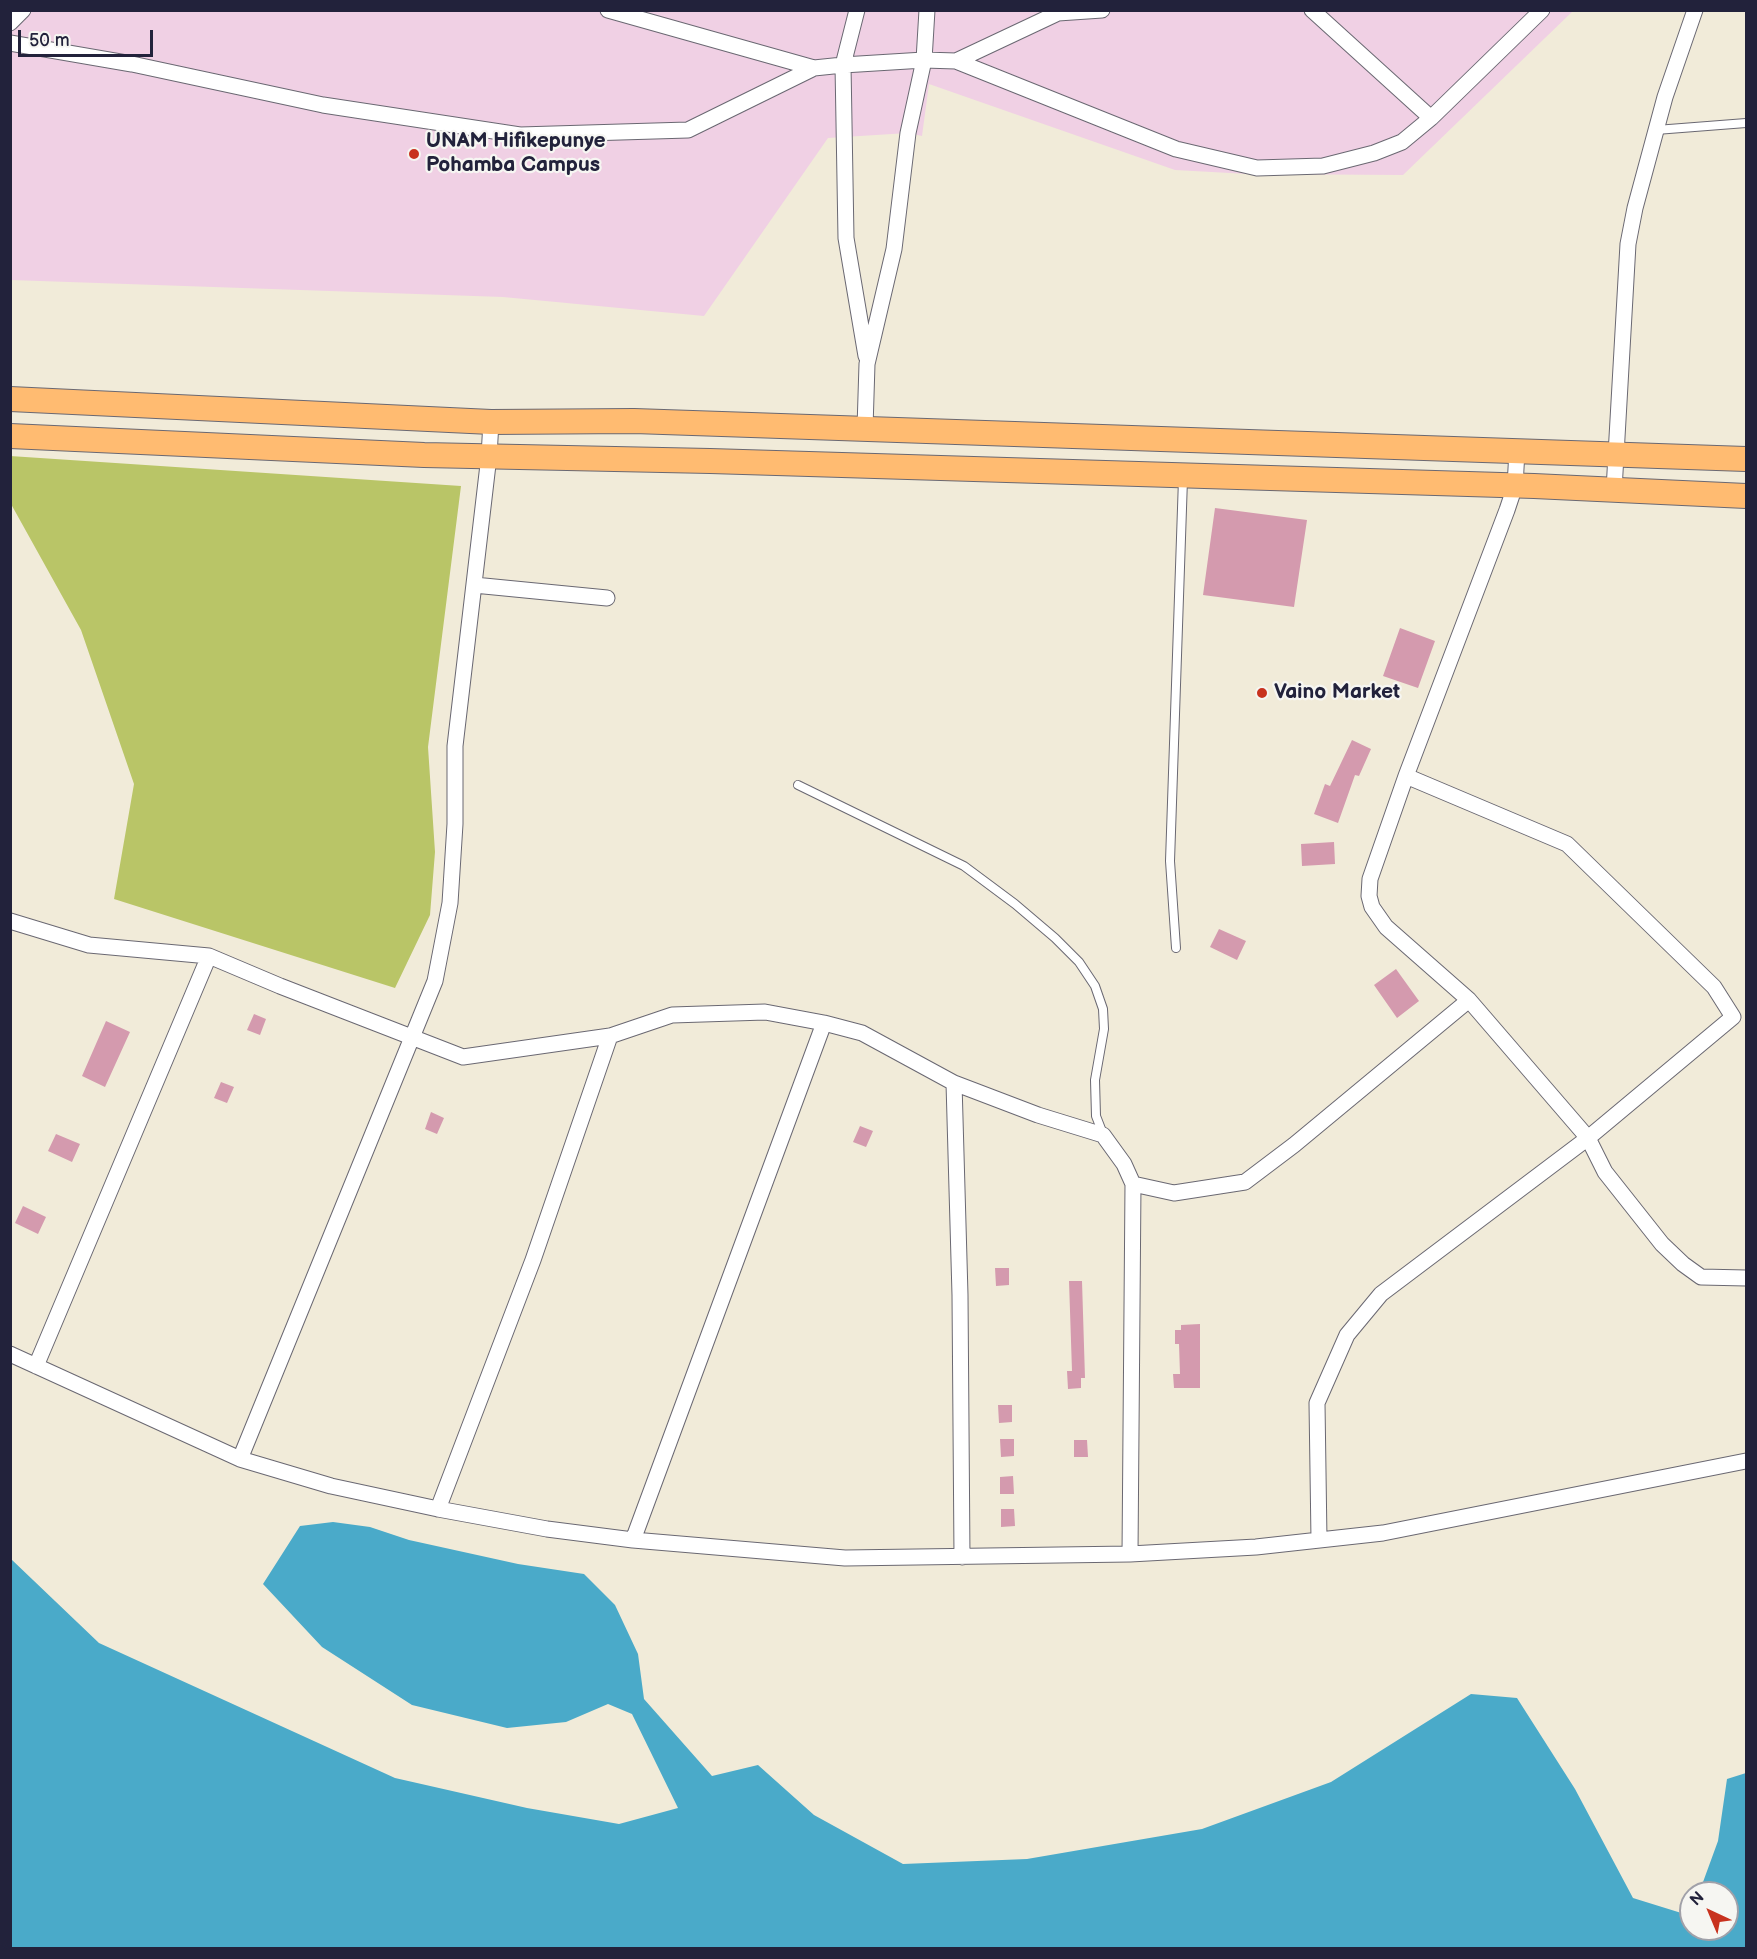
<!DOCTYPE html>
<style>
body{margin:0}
#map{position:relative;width:1757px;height:1959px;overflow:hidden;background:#f1ebd9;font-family:"Balsamiq Sans",sans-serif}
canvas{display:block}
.frame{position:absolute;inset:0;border:12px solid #22223b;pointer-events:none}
.north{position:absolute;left:1679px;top:1881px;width:60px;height:60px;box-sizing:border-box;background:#f6f6f2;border:2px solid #a1a1a9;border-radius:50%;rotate:316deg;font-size:16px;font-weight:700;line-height:24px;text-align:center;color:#22223b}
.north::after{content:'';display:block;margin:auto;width:21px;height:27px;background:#c8321e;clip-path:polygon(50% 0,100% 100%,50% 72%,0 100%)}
.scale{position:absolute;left:18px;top:30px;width:135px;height:27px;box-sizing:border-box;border:3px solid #22223b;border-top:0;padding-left:8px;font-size:18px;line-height:21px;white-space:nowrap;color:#22223b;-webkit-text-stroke:4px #f6f6f2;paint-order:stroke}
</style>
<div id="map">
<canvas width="1757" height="1959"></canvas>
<div class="frame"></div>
<div class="north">N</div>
<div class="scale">50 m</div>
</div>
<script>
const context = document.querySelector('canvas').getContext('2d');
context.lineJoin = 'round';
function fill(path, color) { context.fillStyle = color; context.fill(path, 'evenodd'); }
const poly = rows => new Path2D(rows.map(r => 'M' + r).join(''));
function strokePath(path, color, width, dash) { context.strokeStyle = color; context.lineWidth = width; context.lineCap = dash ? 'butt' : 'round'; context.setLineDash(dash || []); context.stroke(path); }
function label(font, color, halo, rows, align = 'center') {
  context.font = font + ' "Balsamiq Sans",sans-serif'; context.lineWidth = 4.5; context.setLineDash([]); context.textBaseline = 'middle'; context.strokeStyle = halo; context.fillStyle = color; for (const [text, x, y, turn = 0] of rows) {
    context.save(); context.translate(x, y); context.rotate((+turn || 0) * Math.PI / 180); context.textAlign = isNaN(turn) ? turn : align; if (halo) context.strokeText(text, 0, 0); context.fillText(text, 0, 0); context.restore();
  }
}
const built = poly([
 [11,11,1573,11,1403,175,1248,174,1175,170,929,84,922,136,908,133,828,138,704,316,503,297,11,280]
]);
const green = poly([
 [10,456,461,486,428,747,435,852,430,915,395,988,114,899,134,784,81,630,11,504]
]);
const water = poly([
 [333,1522,370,1527,409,1540,518,1564,584,1574,615,1605,638,1654,644,1699,712,1776,758,1765,814,1815,903,1864,1027,1859,1202,1829,1331,1782,1471,1694,1517,1698,1575,1789,1633,1898,1691,1916,1691,1929,1727,1929,1727,1893,1699,1893,1718,1841,1727,1779,1746,1773,1746,1948,11,1948,11,1559,99,1643,395,1778,527,1808,619,1824,678,1808,632,1714,608,1704,566,1722,507,1728,412,1705,322,1647,263,1584,300,1526]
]);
const building = poly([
 [1215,508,1307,520,1294,607,1203,595],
 [1400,628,1435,641,1418,688,1383,676],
 [1352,740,1371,749,1359,776,1355,775,1338,823,1314,814,1325,784,1330,786],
 [1334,842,1335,864,1302,866,1301,844],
 [1219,929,1246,941,1237,960,1210,947],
 [1396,969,1419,1001,1397,1018,1374,985],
 [254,1014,266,1019,260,1035,247,1030],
 [106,1021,130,1032,105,1087,82,1076],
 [221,1082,234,1087,227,1103,214,1098],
 [431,1112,444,1118,437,1134,425,1129],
 [860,1126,873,1131,866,1147,853,1142],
 [56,1134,80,1144,72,1162,48,1151],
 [23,1206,46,1217,38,1234,15,1223],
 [995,1268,1009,1268,1009,1285,996,1286],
 [1069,1281,1082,1281,1085,1378,1081,1378,1081,1388,1068,1389,1067,1371,1072,1371],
 [1200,1324,1200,1388,1174,1388,1173,1374,1180,1374,1179,1344,1175,1344,1175,1330,1181,1330,1181,1325],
 [998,1405,1012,1405,1012,1422,999,1423],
 [1000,1439,1014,1439,1014,1456,1001,1457],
 [1074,1440,1087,1440,1088,1457,1074,1457],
 [1013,1476,1014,1494,1000,1494,1000,1477],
 [1001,1509,1014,1509,1015,1526,1001,1527]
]);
const service = poly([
 [1656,130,1746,123],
 [798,785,964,866,1015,904,1055,938,1079,962,1095,986,1103,1009,1104,1029,1095,1080,1096,1116,1103,1134],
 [1176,948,1170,861,1183,479]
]);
const minor = poly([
 [608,10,814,68],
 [857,10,843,65,846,238,866,356],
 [1312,10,1431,118],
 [10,23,23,10],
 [10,43,132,64,323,105,520,135,688,130,814,68,843,65,924,60,956,61,1176,149,1257,168,1323,166,1374,153,1402,142,1431,118,1542,10],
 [956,61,1058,13,1102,10],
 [865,428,867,364,894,249,908,133,924,60,927,10],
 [1517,451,1515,486,1507,510,1406,776,1370,879,1369,896,1372,907,1386,927,1469,1000,1588,1138,1605,1172,1662,1244,1683,1264,1701,1277,1746,1278],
 [1614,490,1628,244,1635,208,1665,97,1695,10],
 [474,585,607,598],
 [10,921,89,945,209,956,280,986,463,1057,610,1036,672,1015,765,1012,824,1023,862,1033,954,1083,1038,1115,1103,1135,1124,1164,1133,1184,1130,1554],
 [954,1083,960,1295,962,1557],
 [1133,1184,1174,1193,1245,1182,1294,1145,1469,1000],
 [10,1354,240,1459,331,1486,438,1509,547,1529,633,1540,845,1558,1130,1554,1256,1547,1383,1533,1746,1461],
 [36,1366,209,956],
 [240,1459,435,981,450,903,455,824,455,746,489,456,491,422],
 [438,1509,533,1260,610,1036],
 [633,1540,824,1023],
 [1319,1540,1317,1403,1347,1335,1381,1294,1588,1138,1733,1017,1714,987,1567,844,1406,776]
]);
const primary = poly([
 [10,399,491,422,634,421,1746,459],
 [10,436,424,455,710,461,1534,486,1746,496]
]);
const markers = [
 [414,154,6,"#c8321e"],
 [1262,693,6,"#c8321e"]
];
const poiNames = [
 ["UNAM Hifikepunye",426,142],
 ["Pohamba Campus",426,166],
 ["Vaino Market",1274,693]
];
fill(built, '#f0d0e4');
fill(green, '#b9c567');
fill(water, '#4aaac9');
fill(building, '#d49aae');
strokePath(service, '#6a6872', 10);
strokePath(minor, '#6a6872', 17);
strokePath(primary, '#6a6872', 26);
strokePath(service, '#fff', 8);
strokePath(minor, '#fff', 15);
strokePath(primary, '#ffbb71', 24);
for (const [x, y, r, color] of markers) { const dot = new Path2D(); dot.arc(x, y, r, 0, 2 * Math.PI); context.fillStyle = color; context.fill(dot); strokePath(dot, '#f6f6f2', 2); }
label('bold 21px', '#22223b', '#f6f6f2', poiNames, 'left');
</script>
